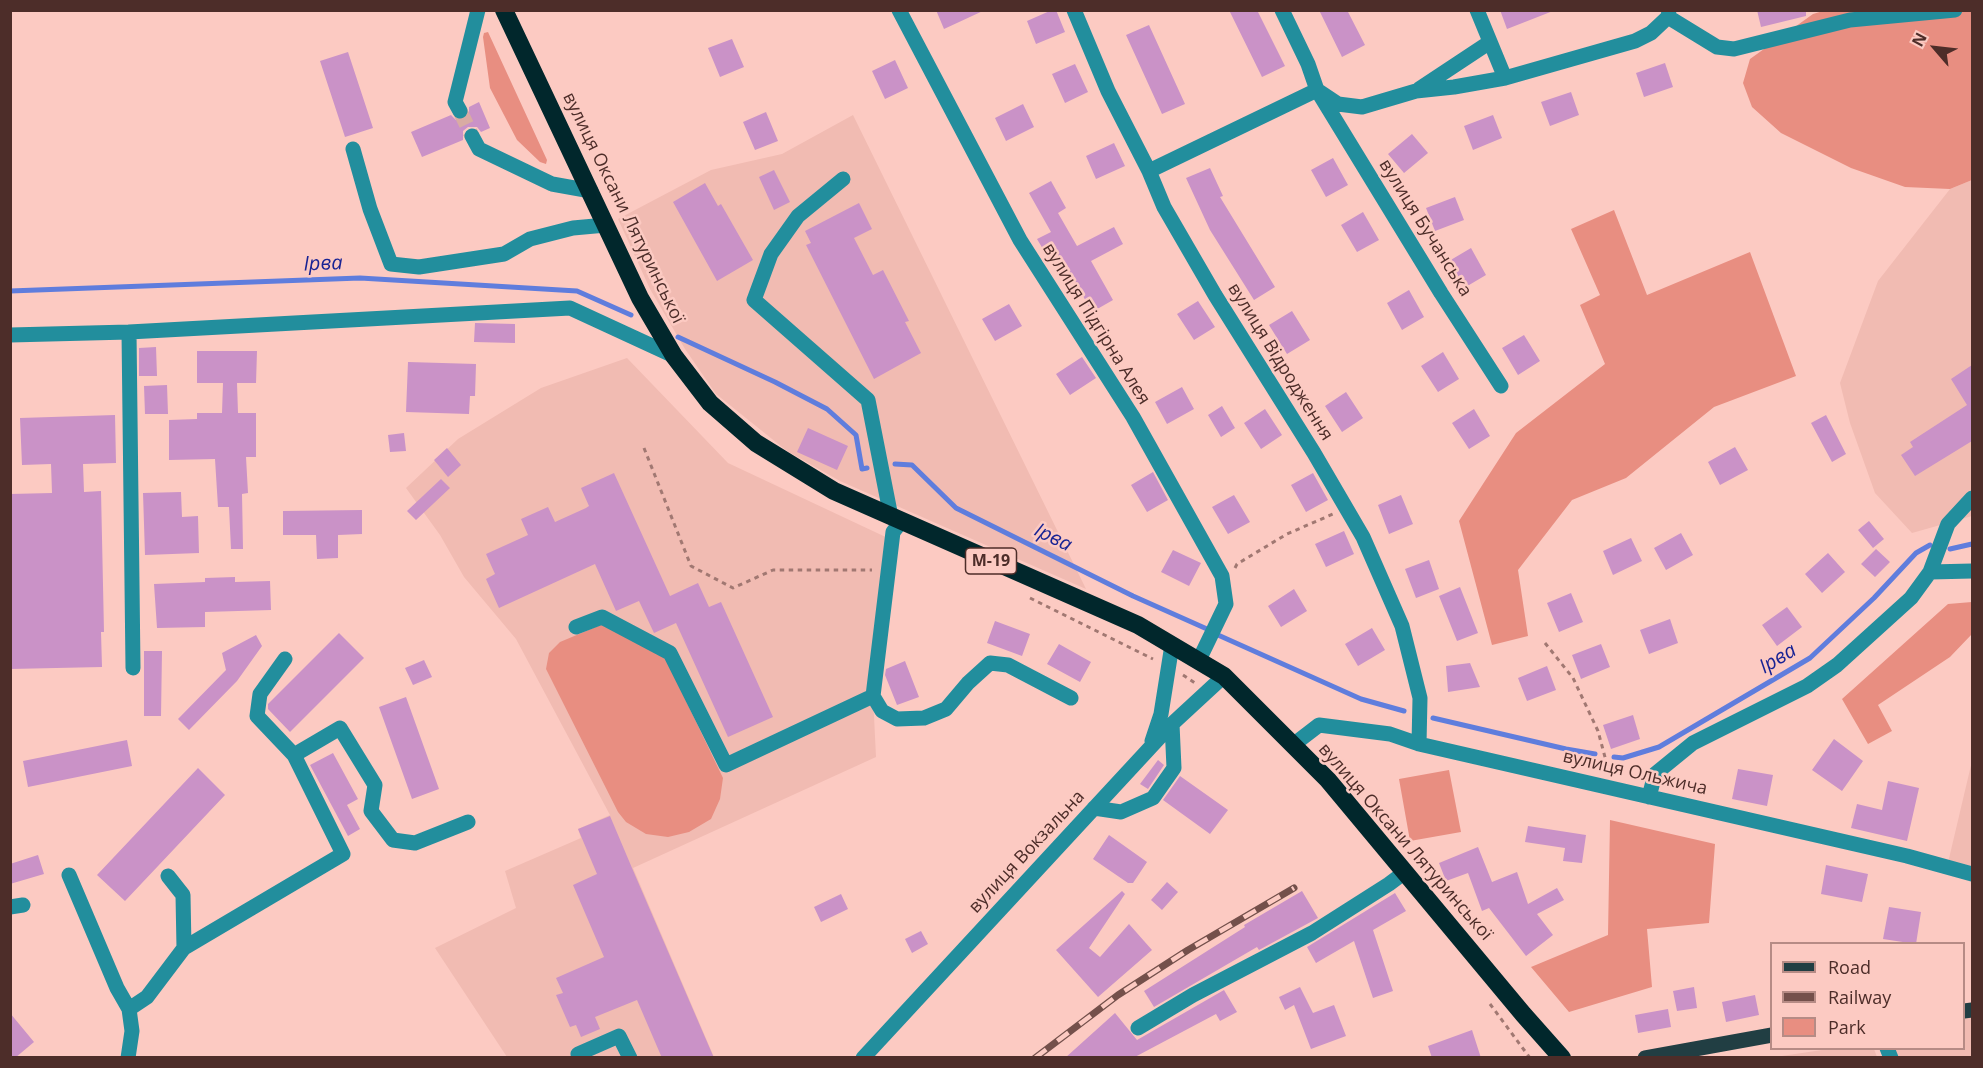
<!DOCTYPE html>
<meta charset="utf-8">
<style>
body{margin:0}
#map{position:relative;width:1983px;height:1068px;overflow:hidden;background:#fccac2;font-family:"Open Sans",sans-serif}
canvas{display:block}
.frame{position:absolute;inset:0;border:12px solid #4d2d29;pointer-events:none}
.legend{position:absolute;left:1770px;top:942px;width:195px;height:108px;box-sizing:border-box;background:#fccac2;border:2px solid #b68b85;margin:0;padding:8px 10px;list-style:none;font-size:18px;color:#4d2d29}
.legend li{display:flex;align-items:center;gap:12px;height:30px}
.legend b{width:30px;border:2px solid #b68b85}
.north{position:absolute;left:1905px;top:18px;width:60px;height:60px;-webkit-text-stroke:4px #fccac2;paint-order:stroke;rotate:298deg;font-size:16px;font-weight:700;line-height:24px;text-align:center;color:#4d2d29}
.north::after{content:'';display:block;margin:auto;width:21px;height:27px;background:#4d2d29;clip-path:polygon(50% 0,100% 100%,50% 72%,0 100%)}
</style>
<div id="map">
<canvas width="1983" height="1068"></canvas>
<div class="frame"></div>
<ul class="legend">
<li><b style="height:8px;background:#213e43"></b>Road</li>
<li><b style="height:8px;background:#74504b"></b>Railway</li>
<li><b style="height:16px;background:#e88e81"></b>Park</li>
</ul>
<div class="north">N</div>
</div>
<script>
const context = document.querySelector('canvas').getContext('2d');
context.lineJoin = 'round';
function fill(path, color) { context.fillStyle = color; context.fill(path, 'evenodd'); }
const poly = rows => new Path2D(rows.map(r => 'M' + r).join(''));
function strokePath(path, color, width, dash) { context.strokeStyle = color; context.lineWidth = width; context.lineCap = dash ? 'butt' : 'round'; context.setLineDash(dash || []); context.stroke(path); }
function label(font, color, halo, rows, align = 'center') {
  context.font = font + ' "Open Sans",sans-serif'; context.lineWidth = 5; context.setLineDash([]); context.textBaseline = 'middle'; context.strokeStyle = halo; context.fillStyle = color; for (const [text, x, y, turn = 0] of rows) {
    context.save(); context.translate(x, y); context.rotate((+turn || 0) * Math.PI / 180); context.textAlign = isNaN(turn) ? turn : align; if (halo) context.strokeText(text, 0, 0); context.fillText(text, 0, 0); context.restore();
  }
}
const built = poly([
 [853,115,1086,589,840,481,787,451,716,394,685,349,650,289,618,219,711,170,782,154],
 [1972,180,1972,516,1912,533,1875,493,1850,423,1840,383,1878,281,1950,189],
 [627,358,728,463,892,540,873,696,876,757,633,868,714,1057,507,1057,435,948,516,908,505,871,581,838,578,829,610,815,516,639,464,577,440,535,406,488,458,439,541,388],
 [1972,761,1972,874,1947,867],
 [1972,1010,1972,1057,1891,1057,1887,1049,1964,1048,1964,1011],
 [1829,1049,1874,1049,1877,1057,1775,1057]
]);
const green = poly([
 [1823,11,1972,11,1972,180,1950,189,1905,187,1851,168,1781,133,1752,107,1743,83,1750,59,1813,14],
 [488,32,547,160,546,164,540,162,517,140,490,88,483,37,484,33],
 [1614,210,1647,295,1750,252,1796,376,1714,407,1626,478,1572,500,1518,570,1528,636,1492,645,1459,521,1516,433,1605,364,1580,305,1600,295,1571,229],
 [1972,602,1972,634,1950,657,1878,705,1892,731,1868,744,1842,699,1948,604],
 [603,624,665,657,723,778,720,799,711,819,689,832,668,837,646,834,626,822,618,812,546,669,549,653,560,642],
 [1449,770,1461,832,1410,841,1399,779],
 [1610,820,1715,844,1709,923,1647,929,1652,987,1569,1012,1531,967,1608,935]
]);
const stream = poly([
 [10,291,360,278,577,291,631,315],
 [678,337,775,382,827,409,856,435,862,469,867,468],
 [895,464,912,465,956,508,1133,596,1207,629],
 [1950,549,1972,544],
 [1218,635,1361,699,1404,711],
 [1433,718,1566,749,1595,754],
 [1614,757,1623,758,1659,747,1810,658,1874,598,1916,553,1930,545]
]);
const building = poly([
 [936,10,985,10,944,29],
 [1052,10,1056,10,1065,32,1036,44,1027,21],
 [1229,10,1257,10,1285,66,1262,77],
 [1319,10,1347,10,1365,45,1342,57],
 [1500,10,1553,10,1553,11,1507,29],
 [1757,10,1806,10,1806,16,1761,27],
 [1149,25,1185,104,1162,114,1126,35],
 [732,39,744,67,720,77,708,48],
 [348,52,373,128,345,137,320,61],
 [895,60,908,88,885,99,872,71],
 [1665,63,1673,87,1644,97,1636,73],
 [1075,64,1088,92,1065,103,1052,74],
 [1571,92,1579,115,1550,126,1541,102],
 [479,102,490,128,481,132,477,127,468,127,463,131,463,140,422,157,411,132,451,115,456,120,464,120,469,115,469,107],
 [1023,104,1034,127,1006,141,995,118],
 [766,112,778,141,755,150,743,122],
 [1493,115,1502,138,1473,150,1464,126],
 [1412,134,1428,153,1404,173,1388,154],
 [1114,143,1125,166,1096,179,1086,156],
 [1333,158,1348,185,1326,197,1311,170],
 [1210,168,1223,196,1220,197,1275,287,1254,300,1210,230,1186,178],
 [774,170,790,202,774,210,759,177],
 [1051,181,1066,208,1058,213,1077,246,1114,227,1123,244,1091,261,1113,300,1092,312,1060,255,1050,261,1037,239,1051,232,1029,193],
 [705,183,718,206,721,204,753,260,717,281,673,202],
 [1455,197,1464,220,1435,231,1426,208],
 [859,203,872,229,854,238,873,275,883,270,909,321,905,322,921,353,874,379,806,245,811,243,805,231],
 [1363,212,1379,240,1357,252,1341,225],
 [1471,248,1486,275,1464,288,1449,261],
 [1409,290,1424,317,1402,330,1387,303],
 [1198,301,1215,327,1194,340,1177,314],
 [1009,304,1022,326,995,341,982,319],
 [1292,311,1310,340,1287,354,1269,325],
 [475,323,515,324,515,343,474,342],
 [1524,335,1540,361,1518,375,1502,348],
 [156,347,157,376,139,376,139,348],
 [197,351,257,351,256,383,237,383,238,413,256,413,256,457,246,457,248,493,242,494,243,549,231,549,229,507,218,507,215,459,169,460,169,420,197,419,197,413,222,413,223,383,197,383],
 [1443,352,1459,379,1438,392,1421,366],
 [1082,357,1096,378,1070,395,1056,374],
 [408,362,476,364,475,396,470,396,469,414,406,412],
 [1972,365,1972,441,1915,476,1901,455,1913,447,1910,442,1967,405,1951,379],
 [167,385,168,414,145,414,144,386],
 [1182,387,1194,409,1167,424,1155,402],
 [1346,392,1363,418,1342,432,1325,406],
 [1222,406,1235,428,1221,437,1208,415],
 [1265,409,1282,435,1261,449,1244,423],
 [1474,409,1490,436,1469,449,1452,423],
 [115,415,116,463,83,464,84,492,101,491,104,632,101,632,102,667,10,669,10,494,52,493,51,464,22,465,20,418],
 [1826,415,1846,454,1832,462,1811,423],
 [808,428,848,446,837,470,797,452],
 [404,433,406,451,390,452,388,435],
 [1735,447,1748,470,1720,485,1708,462],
 [447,448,461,465,448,477,434,460],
 [1153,472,1168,500,1147,512,1131,485],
 [614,473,670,596,698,583,709,607,721,602,773,717,728,737,676,623,654,633,639,601,616,611,595,564,499,608,486,579,495,574,486,554,528,535,521,519,548,507,555,522,586,508,589,506,581,488],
 [1313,473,1328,500,1306,512,1291,485],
 [441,479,450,488,416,520,407,511],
 [181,492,182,517,198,516,199,553,145,555,143,493],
 [1234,495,1250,522,1228,534,1212,507],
 [1401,495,1413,524,1389,534,1378,505],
 [362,510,362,534,338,535,338,558,317,559,316,535,283,535,283,511],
 [1869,521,1884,539,1873,548,1858,530],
 [1344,531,1354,554,1326,567,1315,544],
 [1681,533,1693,555,1666,570,1654,548],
 [1631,538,1642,561,1613,575,1603,551],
 [1876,549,1890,562,1875,577,1861,564],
 [1173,550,1201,563,1189,586,1161,572],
 [1828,553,1845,572,1822,593,1805,574],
 [1429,560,1439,589,1416,598,1405,569],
 [235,577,235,582,270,581,271,610,205,612,205,627,157,628,154,584,205,582,205,578],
 [1460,587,1478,633,1457,641,1439,596],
 [1294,589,1307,611,1281,627,1268,606],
 [1571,593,1583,622,1559,632,1547,603],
 [1787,607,1802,627,1777,646,1762,625],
 [1670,619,1678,643,1649,654,1640,630],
 [995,621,1030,634,1022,656,987,643],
 [1372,628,1385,650,1358,666,1345,644],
 [339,633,364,658,290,732,268,709,268,704],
 [256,635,262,646,237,681,189,730,178,719,226,670,222,653],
 [1059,644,1091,662,1080,682,1047,664],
 [1601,644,1610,667,1581,679,1572,655],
 [144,651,162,651,161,716,144,716],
 [424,660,432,677,413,685,405,668],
 [905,661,919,697,897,705,885,675,886,669],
 [1470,663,1480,687,1448,692,1446,666],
 [1547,666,1556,690,1527,701,1518,678],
 [406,697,439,789,412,799,379,707],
 [1633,715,1640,739,1611,749,1603,725],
 [1834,739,1863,761,1842,791,1812,770],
 [127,740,132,766,28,787,23,761],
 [333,753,358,799,347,805,360,829,348,836,310,765],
 [1158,760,1164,765,1148,789,1140,784],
 [198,768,225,795,125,901,97,875],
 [1738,769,1773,775,1767,806,1732,799],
 [1180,776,1228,810,1210,834,1163,800],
 [1888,781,1919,788,1907,841,1851,828,1857,804,1882,810],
 [610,816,632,868,714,1058,662,1058,637,1000,595,1017,600,1029,581,1037,576,1025,570,1027,556,995,563,993,556,978,604,957,573,885,597,874,578,829],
 [1528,826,1586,835,1582,863,1563,861,1565,848,1525,842],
 [1109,835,1147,862,1133,883,1128,883,1093,859],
 [1478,847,1492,882,1517,872,1528,904,1557,888,1564,900,1537,914,1553,935,1526,956,1489,908,1482,911,1468,873,1446,881,1439,863],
 [38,855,44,874,10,884,10,864],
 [1826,865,1868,874,1862,902,1821,894],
 [1167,882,1178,892,1162,910,1151,900],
 [1122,891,1125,894,1089,948,1100,957,1129,924,1152,950,1098,997,1056,950],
 [1302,891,1318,918,1259,950,1257,947,1154,1007,1144,991,1245,927,1244,925],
 [1395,893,1406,911,1373,930,1393,991,1373,998,1354,941,1316,963,1307,947],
 [841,894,848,909,821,922,814,907],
 [1889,907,1921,912,1916,944,1883,939],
 [921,931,928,944,912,953,905,939],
 [1300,987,1313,1013,1334,1005,1346,1036,1311,1049,1294,1005,1285,1010,1279,997],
 [1694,987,1697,1008,1677,1011,1673,991],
 [1224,990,1237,1012,1220,1021,1216,1014,1133,1058,1065,1058,1115,1013,1137,1040],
 [1755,995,1759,1015,1726,1022,1722,1002],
 [1668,1009,1671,1027,1638,1033,1635,1015],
 [10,1013,34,1042,15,1058,10,1058],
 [1472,1030,1481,1058,1432,1058,1428,1046]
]);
const minorTunnel = poly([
 [460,111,472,136]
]);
const path = poly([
 [644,448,691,566,733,588,773,570,872,570],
 [1235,568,1237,564,1287,534,1333,514],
 [1030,598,1153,659],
 [1545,643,1573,678,1598,731,1609,772],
 [1183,675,1195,683],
 [1490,1004,1530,1058]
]);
const minor = poly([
 [899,10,1020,240,1133,417,1222,576,1226,604,1199,660],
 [1074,10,1108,91,1149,171,1164,207,1215,295,1314,453,1363,537,1402,626,1420,698,1419,744],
 [1282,10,1308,64,1317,90,1441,293,1501,386],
 [1477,10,1505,78],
 [1668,17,1717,47,1734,49,1850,20,1955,10],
 [1419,89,1490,42],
 [460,111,455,102,478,10],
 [472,136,479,149,552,184,591,191],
 [353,149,370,209,391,264,419,267,504,254,530,239,573,228,606,225],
 [1149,171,1317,90,1338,104,1362,107,1416,91,1454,87,1505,78,1635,41,1651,33,1668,17,1669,10],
 [843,179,798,216,771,254,754,300,868,400,891,517],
 [10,335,129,332],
 [1930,572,1948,524,1972,498],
 [576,627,602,617,670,653,726,765,873,696,893,532,901,522],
 [133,668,129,332,570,308,674,356],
 [873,696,882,711,897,719,924,718,946,709,968,683,990,663,1008,665,1071,698],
 [1152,741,1161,714,1172,645],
 [1293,745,1319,725,1390,734,1419,744,1907,856,1972,874],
 [294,755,340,728,375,785,371,811,393,840,415,843,468,822],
 [1649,797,1655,774,1693,743,1807,686,1837,665,1911,598,1930,572,1972,571],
 [1094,808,1121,812,1153,798,1174,768,1172,724],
 [69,875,117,988,129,1009,132,1031,128,1058],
 [168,876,183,895,184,948],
 [10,907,23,905],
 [129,1009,147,997,184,948,343,854,294,755,257,716,260,694,285,659],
 [1138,1028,1193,995,1312,933,1389,884,1405,872],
 [1887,1048,1891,1058],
 [578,1054,619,1036,630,1058],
 [863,1058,1172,724,1224,676]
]);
const major = poly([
 [1964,1011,1972,1010],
 [1645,1058,1772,1035]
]);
const highway = poly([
 [504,10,640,298,674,356,710,403,756,443,834,491,1138,625,1224,676,1328,780,1523,1014,1562,1058]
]);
const rail = poly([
 [1035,1058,1118,995,1188,950,1294,888]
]);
const shields = [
 [991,561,51]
];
const shieldNames = [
 ["М-19",991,561]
];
const streetNames = [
 ["вулиця Оксани Лятуринської",623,208,64],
 ["вулиця Бучанська",1425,228,58],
 ["вулиця Підгірна Алея",1096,324,58],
 ["вулиця Відродження",1280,362,58],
 ["вулиця Ольжича",1635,773,13],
 ["вулиця Оксани Лятуринської",1405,842,49],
 ["вулиця Вокзальна",1027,852,-47]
];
const waterNames = [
 ["Ірва",323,264,-2],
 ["Ірва",1053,538,26],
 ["Ірва",1778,659,-31]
];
fill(built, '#f1bbb2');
fill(green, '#e88e81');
strokePath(stream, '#5f7ddd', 5);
fill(building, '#ca92c7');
strokePath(minorTunnel, '#d9aba3', 15, [15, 8]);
strokePath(path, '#a17872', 3, [4.5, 4.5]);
strokePath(minor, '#228e9d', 15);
strokePath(major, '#213e43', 15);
strokePath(highway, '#01272c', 18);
strokePath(rail, '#74504b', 7);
strokePath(rail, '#fccac2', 4.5, [14]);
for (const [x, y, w] of shields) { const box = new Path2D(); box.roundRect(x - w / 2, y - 13, w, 26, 4.5); context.fillStyle = '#fccac2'; context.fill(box); strokePath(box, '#4d2d29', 1.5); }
label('bold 16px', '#4d2d29', null, shieldNames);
label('18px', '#4d2d29', '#fccac2', streetNames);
label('italic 20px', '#182394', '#fccac2', waterNames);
</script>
